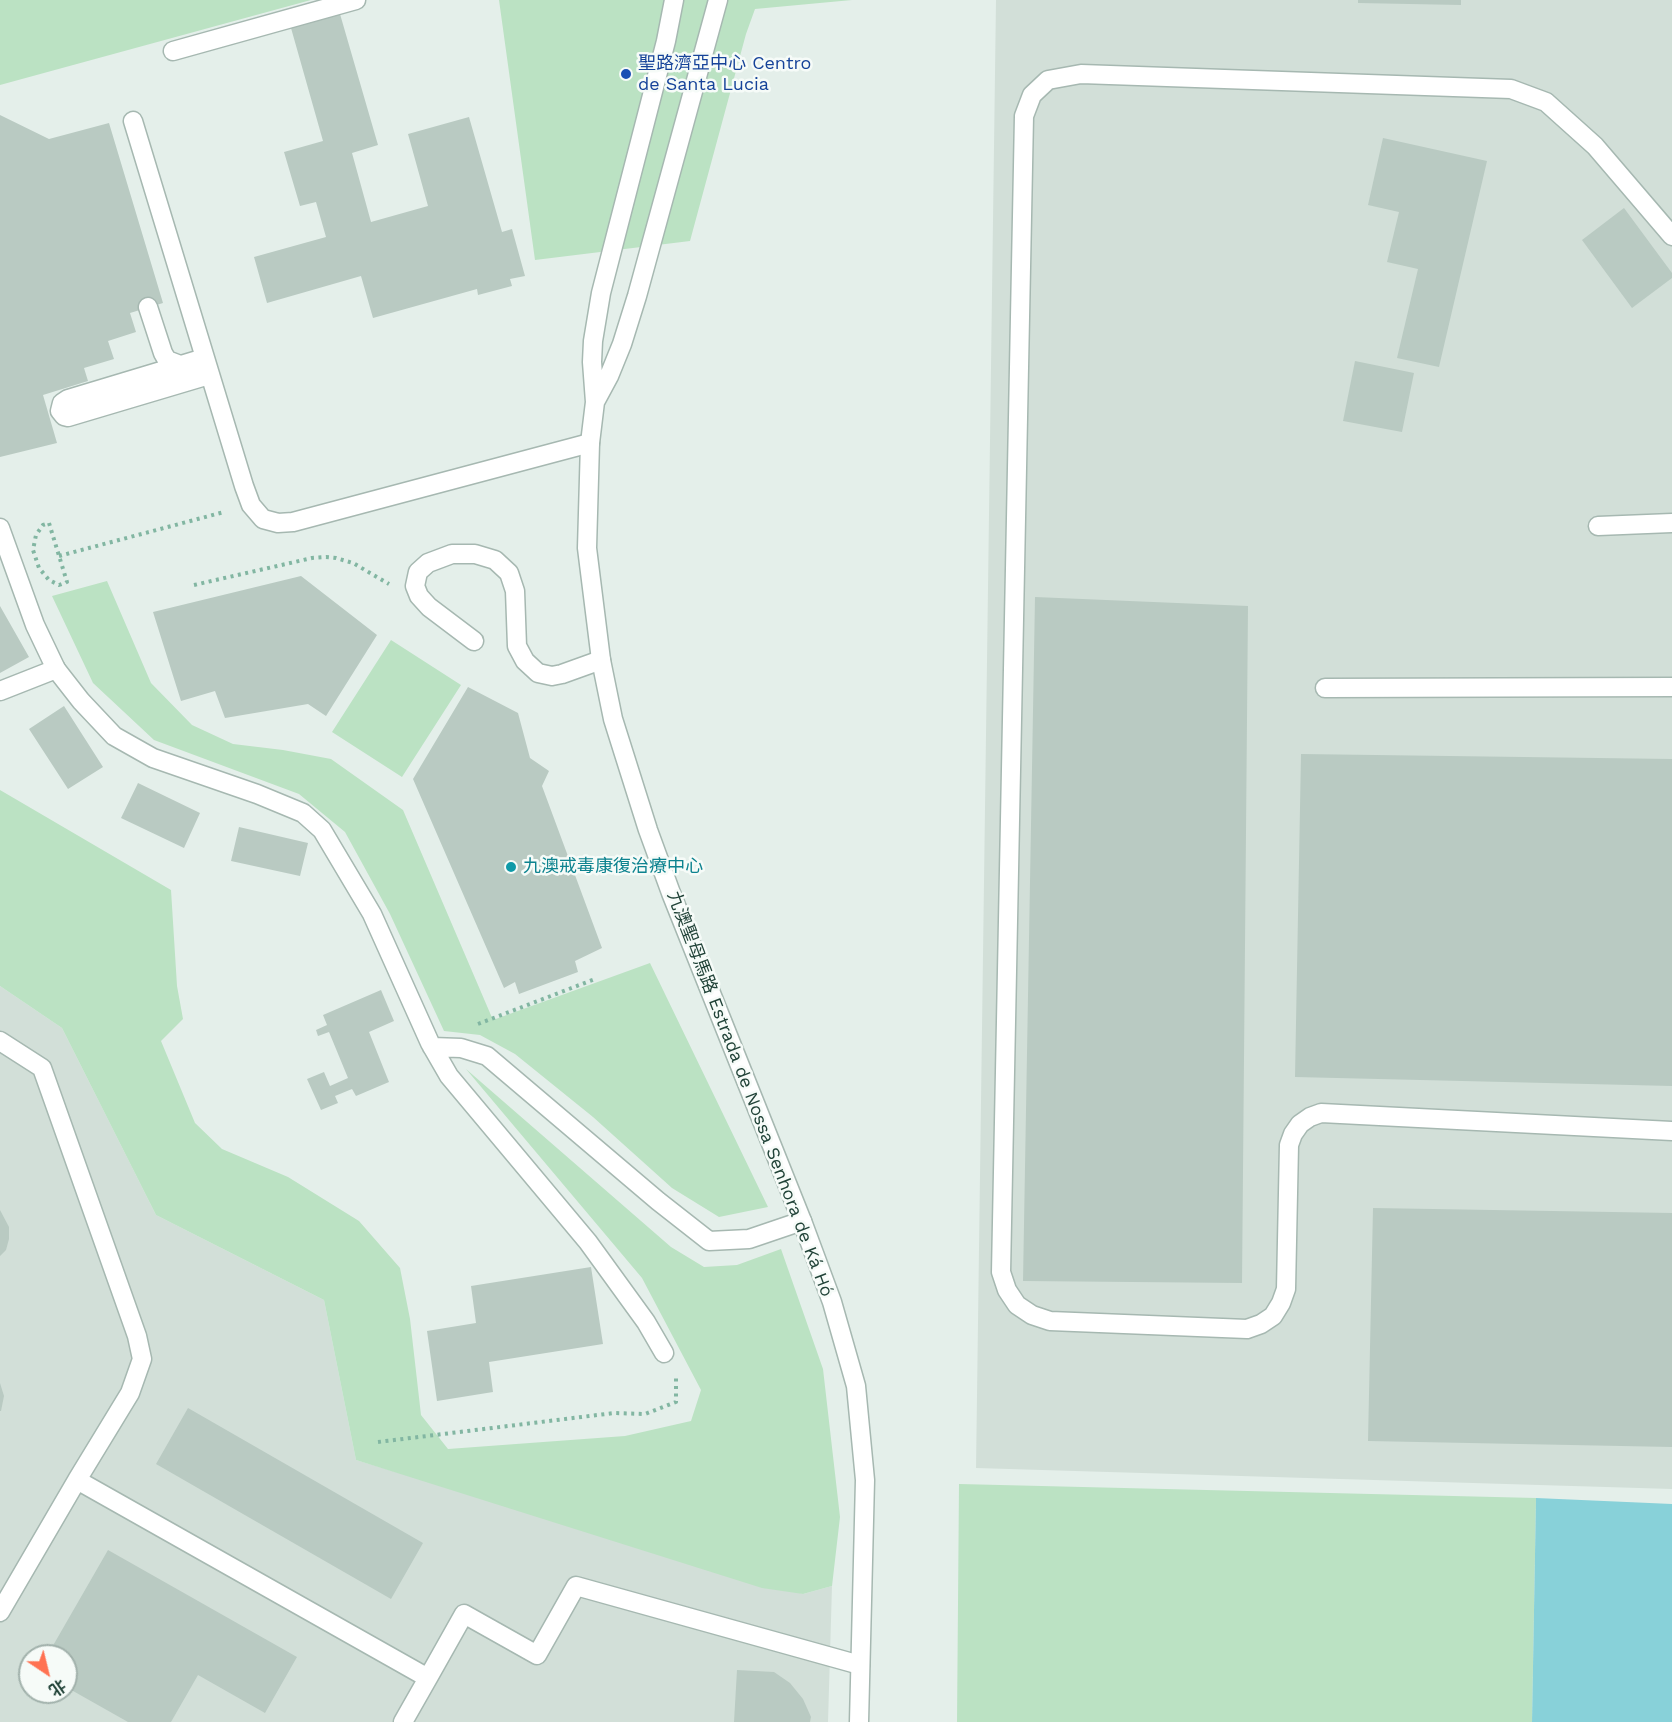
<!DOCTYPE html>
<meta charset="utf-8">
<style>
body{margin:0}
#map{position:relative;width:1672px;height:1722px;overflow:hidden;background:#e4efea;font-family:"Work Sans","Noto Sans SC",sans-serif}
canvas{display:block}
.north{position:absolute;left:18px;top:1644px;width:60px;height:60px;box-sizing:border-box;background:#f6fbf8;border:2px solid #a1b1ab;border-radius:50%;rotate:145deg;font-size:16px;font-weight:700;line-height:24px;text-align:center;color:#214338}
.north::after{content:'';display:block;margin:auto;width:21px;height:27px;background:#ff7252;clip-path:polygon(50% 0,100% 100%,50% 72%,0 100%)}
</style>
<div id="map">
<canvas width="1672" height="1722"></canvas>
<div class="north">北</div>
</div>
<script>
const context = document.querySelector('canvas').getContext('2d');
context.lineJoin = 'round';
function fill(path, color) { context.fillStyle = color; context.fill(path, 'evenodd'); }
const poly = rows => new Path2D(rows.map(r => 'M' + r).join(''));
function strokePath(path, color, width, dash) { context.strokeStyle = color; context.lineWidth = width; context.lineCap = dash ? 'butt' : 'round'; context.setLineDash(dash || []); context.stroke(path); }
function label(font, color, halo, rows, align = 'center') {
  context.font = font + ' "Work Sans","Noto Sans SC",sans-serif'; context.lineWidth = 5; context.setLineDash([]); context.textBaseline = 'middle'; context.strokeStyle = halo; context.fillStyle = color; for (const [text, x, y, turn = 0] of rows) {
    context.save(); context.translate(x, y); context.rotate((+turn || 0) * Math.PI / 180); context.textAlign = isNaN(turn) ? turn : align; if (halo) context.strokeText(text, 0, 0); context.fillText(text, 0, 0); context.restore();
  }
}
const built = poly([
 [996,0,1672,0,1672,1489,976,1468],
 [0,986,62,1028,156,1215,324,1300,356,1460,803,1594,832,1586,828,1722,0,1722],
 [30,1656,66,1656,66,1692,30,1692]
]);
const green = poly([
 [0,0,311,0,0,85],
 [499,0,852,0,755,9,746,34,690,241,535,260],
 [107,581,151,683,192,725,233,744,283,750,331,759,403,810,493,1020,650,963,768,1207,719,1217,672,1188,593,1117,515,1054,480,1035,444,1031,390,914,345,832,299,794,154,740,93,683,52,596],
 [391,640,461,685,402,777,332,732],
 [0,790,171,890,177,986,183,1019,161,1041,195,1123,222,1149,288,1177,359,1221,400,1268,410,1319,421,1415,448,1449,625,1436,691,1421,701,1390,642,1278,466,1069,671,1247,704,1267,737,1265,781,1249,823,1369,840,1517,832,1586,803,1594,762,1588,356,1460,324,1300,156,1215,62,1028,0,986],
 [959,1484,1536,1498,1532,1722,957,1722]
]);
const water = poly([
 [1536,1498,1672,1504,1672,1722,1532,1722]
]);
const building = poly([
 [1358,0,1461,0,1461,5,1358,3],
 [340,14,378,145,352,153,371,222,428,206,408,134,469,117,502,232,512,229,525,276,510,279,512,286,478,295,477,289,373,318,361,276,267,303,254,257,326,237,316,202,300,206,284,152,323,141,291,28],
 [0,115,49,139,109,123,163,303,130,313,136,332,108,341,114,359,84,368,88,381,43,395,57,443,0,457],
 [1383,138,1487,161,1439,367,1397,358,1418,269,1387,262,1399,212,1368,205],
 [1624,208,1672,273,1672,278,1632,308,1582,240],
 [1355,361,1414,373,1402,432,1343,421],
 [301,576,377,635,326,716,308,704,225,718,215,691,181,701,153,612],
 [1035,597,1248,606,1242,1283,1023,1281],
 [0,606,29,657,0,673],
 [468,687,518,713,530,758,549,771,542,786,602,948,575,961,578,972,519,994,515,982,504,988,413,779],
 [64,706,103,767,68,789,29,729],
 [1301,754,1672,759,1672,1086,1295,1077],
 [138,783,200,813,184,848,121,818],
 [239,827,308,843,300,876,231,861],
 [381,990,394,1021,369,1032,389,1082,356,1096,352,1089,335,1096,338,1103,321,1110,307,1079,324,1072,330,1086,348,1078,329,1032,318,1036,316,1030,327,1025,323,1015],
 [1373,1208,1672,1213,1672,1447,1368,1441],
 [0,1210,9,1227,9,1239,6,1250,0,1256],
 [591,1267,603,1344,489,1362,493,1392,437,1401,427,1331,476,1323,471,1286],
 [0,1383,4,1396,1,1411,0,1411],
 [188,1408,423,1543,391,1599,156,1464],
 [108,1550,297,1657,265,1713,198,1675,171,1722,128,1722,66,1687,66,1656,47,1656],
 [737,1670,774,1672,790,1683,803,1699,811,1717,810,1722,734,1722]
]);
const path = poly([
 [49,523,67,582,59,585,49,580,39,568,33,550,36,535,43,525,49,523],
 [59,556,224,512],
 [194,585,312,558,326,557,336,558,353,563,389,584],
 [478,1024,595,979],
 [378,1442,614,1413,645,1414,676,1402,676,1378]
]);
const service = poly([
 [173,51,356,0],
 [1672,236,1595,146,1546,102,1511,89,1081,74,1048,80,1032,95,1024,116,1001,1272,1007,1290,1017,1305,1032,1315,1050,1321,1247,1329,1261,1324,1273,1316,1281,1303,1286,1289,1289,1145,1293,1134,1300,1124,1310,1117,1321,1113,1672,1131],
 [148,307,163,353,167,360,180,365],
 [204,358,68,399,62,403,60,411,64,416,68,417,209,375],
 [1598,526,1672,523],
 [474,641,429,607,419,596,415,586,418,572,428,563,452,554,475,554,495,560,509,573,515,591,517,646,525,661,538,673,552,676,562,674,601,660],
 [1325,688,1672,687],
 [0,691,56,669],
 [0,1041,42,1068,137,1336,142,1359,130,1393,77,1480],
 [0,1612,77,1480,428,1678,403,1722],
 [428,1678,464,1614,537,1655,576,1586,860,1665]
]);
const minor = poly([
 [133,121,244,486,251,505,263,519,278,523,293,522,590,443],
 [0,528,35,625,56,669,81,701,114,736,153,758,257,794,303,813,322,830,372,914,430,1043,449,1076,588,1242,646,1322,664,1353],
 [432,1047,461,1048,487,1056,658,1201,709,1241,749,1239,802,1221]
]);
const tertiary = poly([
 [674,0,666,41,601,293,593,341,592,362,595,402,590,443,587,548,601,660,613,719,648,830,671,893,802,1221,832,1302,856,1386,865,1480,859,1722],
 [595,402,609,376,622,344,637,296,718,0]
]);
const markers = [
 [626,74,6,"#1a4fb4"],
 [511,867,6,"#0f9aa8"]
];
const transitNames = [
 ["聖路濟亞中心 Centro",638,64],
 ["de Santa Lucia",638,85]
];
const cultureNames = [
 ["九澳戒毒康復治療中心",523,867]
];
const streetNames = [
 ["九澳聖母馬路 Estrada de Nossa Senhora de Ká Hó",750,1094,69]
];
fill(built, '#d2dfd8');
fill(green, '#bbe2c3');
fill(water, '#88d1d9');
fill(building, '#b9cac2');
strokePath(service, '#a6b8b1', 21);
strokePath(minor, '#a6b8b1', 21);
strokePath(tertiary, '#a6b8b1', 21);
strokePath(path, '#82b6a2', 4, [3, 4.5]);
strokePath(service, '#fff', 18);
strokePath(minor, '#fff', 18);
strokePath(tertiary, '#fff', 18);
for (const [x, y, r, color] of markers) { const dot = new Path2D(); dot.arc(x, y, r, 0, 2 * Math.PI); context.fillStyle = color; context.fill(dot); strokePath(dot, '#f6fbf8', 2); }
label('18px', '#164399', '#f6fbf8', transitNames, 'left');
label('18px', '#0d838f', '#f6fbf8', cultureNames, 'left');
label('18px', '#214338', '#f6fbf8', streetNames);
</script>
